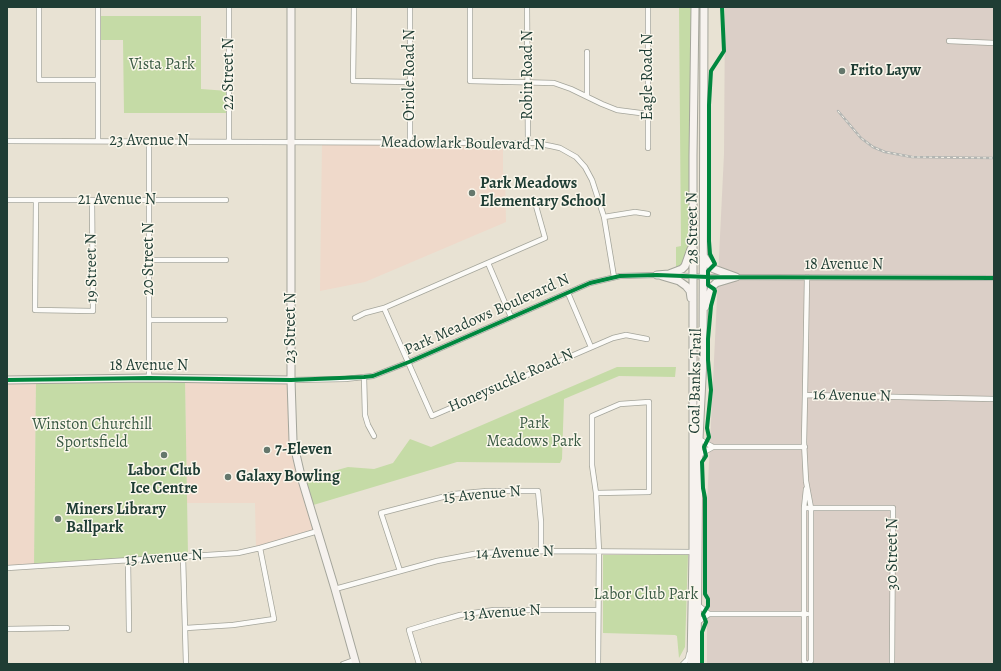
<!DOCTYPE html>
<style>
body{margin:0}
#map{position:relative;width:1001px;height:671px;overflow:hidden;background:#e8e2d3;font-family:Alegreya,serif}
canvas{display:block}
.frame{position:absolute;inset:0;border:8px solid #1f3d34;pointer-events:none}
</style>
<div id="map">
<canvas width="1001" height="671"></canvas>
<div class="frame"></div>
</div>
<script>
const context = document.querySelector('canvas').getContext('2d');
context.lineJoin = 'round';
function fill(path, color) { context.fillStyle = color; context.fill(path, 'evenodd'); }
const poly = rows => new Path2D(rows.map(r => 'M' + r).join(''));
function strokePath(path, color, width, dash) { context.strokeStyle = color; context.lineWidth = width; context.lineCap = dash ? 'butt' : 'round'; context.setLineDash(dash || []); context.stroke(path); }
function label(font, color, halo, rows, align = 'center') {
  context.font = font + ' Alegreya,serif'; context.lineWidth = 3; context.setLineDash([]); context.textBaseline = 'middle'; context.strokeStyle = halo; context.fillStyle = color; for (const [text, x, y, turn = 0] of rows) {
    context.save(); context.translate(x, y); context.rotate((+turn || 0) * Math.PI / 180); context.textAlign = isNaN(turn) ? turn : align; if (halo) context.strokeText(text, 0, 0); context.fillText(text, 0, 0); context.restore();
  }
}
const built = poly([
 [322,142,503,143,503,173,505,174,506,222,365,282,320,291],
 [36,378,34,566,7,568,7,380],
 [185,379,291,380,292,431,318,531,256,549,255,503,187,503]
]);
const industrial = poly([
 [725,7,994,7,994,664,707,664,707,504,724,154]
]);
const green = poly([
 [679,7,692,7,690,156,688,250,685,262,676,269,676,247,681,246],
 [98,16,201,16,201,89,228,91,228,113,124,113,123,40,98,40],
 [617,367,676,367,675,377,619,376,564,399,562,459,560,463,457,462,310,506,302,480,348,467,374,469,393,463,410,439,431,447],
 [36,378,185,379,188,556,34,566],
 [603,555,688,555,685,647,679,658,677,636,675,635,603,633]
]);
const street = poly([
 [39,7,39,80,98,80],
 [354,7,353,81,410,82],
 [470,7,470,81,554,83,571,89,602,104,617,110,648,114],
 [527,7,528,143],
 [648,7,648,148],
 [949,41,994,43],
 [587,52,587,96],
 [7,141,503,143,535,143,551,146,560,148,576,157,585,167,592,180,604,217,614,277],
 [98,141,98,7],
 [229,141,229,7],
 [410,142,410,7],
 [7,200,226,200],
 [36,200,35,310,93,311,92,200],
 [604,217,635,212,648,214],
 [149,260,226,260],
 [488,263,511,317],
 [670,275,708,277,994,278],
 [807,277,805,395,994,399],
 [568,293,591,347],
 [384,308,432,416,613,338,626,335,647,339],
 [355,318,365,313,384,308,545,238,536,206],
 [149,320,225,320],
 [364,377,365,415,368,425,374,436],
 [149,378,149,141],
 [291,380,345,379,373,376,409,362,590,283,620,276,658,275],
 [805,395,804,442,806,481,811,508,811,661,808,664],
 [699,439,713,447,805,447],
 [699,455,713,447],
 [806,489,804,508,804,661,806,664],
 [596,493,649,492,649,402,620,404,592,416,592,465,596,493,599,551,598,664],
 [804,508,893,508,892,664],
 [183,557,186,664],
 [128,560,129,630],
 [7,568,238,553,260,548,318,531],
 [400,571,381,513,454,494,487,491,538,491,541,522,541,551],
 [335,589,437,561,479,553,541,551,695,552],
 [698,605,709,614],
 [698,622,709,614,807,614],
 [186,628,233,625,274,619,260,548],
 [7,629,67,628],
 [343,664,354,660],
 [419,664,409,630,432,623,460,615,494,610,598,610],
 [683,664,688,659,689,654]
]);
const secondary = poly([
 [291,7,291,380,293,441,302,480,335,589,356,664],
 [703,255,711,267,714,269,736,277],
 [657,275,669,274,682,269,685,266,691,249],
 [662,276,679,281,686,286,690,291,691,298],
 [705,307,712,287,716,283,736,277],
 [7,380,149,378,291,380],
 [691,664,693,552,693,156,695,7],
 [697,664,699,439,703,358,704,7]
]);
const rail = poly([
 [838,111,861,138,873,147,885,152,912,157,994,158]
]);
const cycleway = poly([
 [7,380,149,378,291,380,364,377,373,376,409,362,590,283,620,276,657,275,708,277,994,278],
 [702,664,702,632,706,622,703,614,708,606,708,599,705,594,705,498,703,488,702,462,706,456,704,447,709,437,707,428,711,390,708,360,708,339,711,306,715,291,714,289,708,285,708,271,715,264,710,254,709,241,709,105,711,71,724,51,722,7]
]);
const markers = [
 [842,71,4,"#65776c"],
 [472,193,4,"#65776c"],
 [267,450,4,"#65776c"],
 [164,455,4,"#65776c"],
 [228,477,4,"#65776c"],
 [58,519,4,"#65776c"]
];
const parkNames = [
 ["Vista Park",162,65],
 ["Park",534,424],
 ["Meadows Park",534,442],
 ["Winston Churchill",92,425],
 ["Sportsfield",92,443],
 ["Labor Club Park",646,595]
];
const poiNames = [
 ["Frito Layw",850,71],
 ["Park Meadows",480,184],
 ["Elementary School",480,202],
 ["7-Eleven",275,450],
 ["Labor Club",164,471,"center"],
 ["Ice Centre",164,489,"center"],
 ["Galaxy Bowling",236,477],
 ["Miners Library",66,510],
 ["Ballpark",66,528]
];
const streetNames = [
 ["22 Street N",229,74,-90],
 ["Oriole Road N",410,75,-90],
 ["Robin Road N",528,75,-90],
 ["Eagle Road N",648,77,-90],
 ["23 Avenue N",149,141],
 ["Meadowlark Boulevard N",463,144,1],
 ["21 Avenue N",117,200],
 ["28 Street N",693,228,-91],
 ["20 Street N",149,259,-90],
 ["18 Avenue N",844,265],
 ["19 Street N",92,268,-91],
 ["Park Meadows Boulevard N",487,315,-24],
 ["23 Street N",291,328,-90],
 ["18 Avenue N",149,366],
 ["Honeysuckle Road N",511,381,-24],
 ["Coal Banks Trail",696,381,-89],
 ["16 Avenue N",852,396,1],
 ["15 Avenue N",482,495,-5],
 ["14 Avenue N",515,553,-2],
 ["30 Street N",893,554,-90],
 ["15 Avenue N",164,558,-4],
 ["13 Avenue N",502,613,-4]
];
fill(built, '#efd9ca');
fill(industrial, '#dbcfc7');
fill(green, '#c5dba6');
strokePath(street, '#a4a59b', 6);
strokePath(secondary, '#a4a59b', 9);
strokePath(street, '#fcfbf8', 4.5);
strokePath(secondary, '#f6f2ee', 7);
strokePath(rail, '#b2b5b2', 2.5);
strokePath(rail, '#fbf7ec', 1, [3]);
strokePath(cycleway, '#00873e', 4);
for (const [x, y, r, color] of markers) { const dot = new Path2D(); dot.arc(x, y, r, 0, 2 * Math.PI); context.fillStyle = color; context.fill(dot); strokePath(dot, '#fbf7ec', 1.5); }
label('16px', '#3b5b44', '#fbf7ec', parkNames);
label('bold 16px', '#1f3d34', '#fbf7ec', poiNames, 'left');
label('16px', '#1f3d34', '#fbf7ec', streetNames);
</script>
